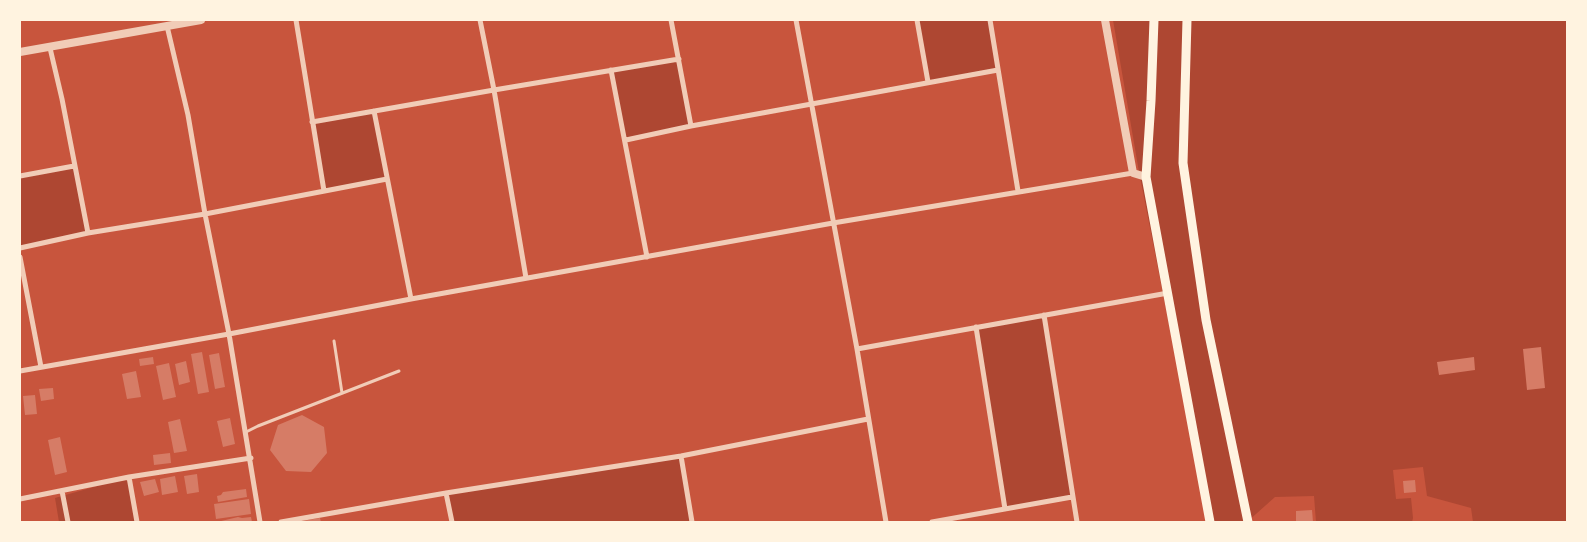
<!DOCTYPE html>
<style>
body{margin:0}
#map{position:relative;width:1587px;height:542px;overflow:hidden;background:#c8553d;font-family:Rubik,sans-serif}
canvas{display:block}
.frame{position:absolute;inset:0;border:21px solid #fff3e0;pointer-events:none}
</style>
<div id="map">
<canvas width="1587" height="542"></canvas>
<div class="frame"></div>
</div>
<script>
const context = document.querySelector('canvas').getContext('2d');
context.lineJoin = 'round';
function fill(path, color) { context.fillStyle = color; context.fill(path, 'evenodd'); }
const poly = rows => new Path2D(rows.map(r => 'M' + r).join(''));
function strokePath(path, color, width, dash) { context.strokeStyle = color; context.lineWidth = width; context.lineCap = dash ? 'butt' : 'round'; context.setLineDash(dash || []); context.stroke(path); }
const green = poly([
 [917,20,990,20,998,70,928,82],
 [1113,20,1567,20,1567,522,1473,522,1471,508,1427,496,1423,467,1393,470,1396,499,1411,498,1413,518,1412,522,1316,522,1314,496,1275,497,1247,522,1208,522,1139,172],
 [679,59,691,126,626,140,611,70],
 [374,111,387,179,324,191,312,122],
 [74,166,88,233,20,248,20,176],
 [1044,315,1072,497,1005,509,976,327],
 [681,456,692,522,452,522,446,493],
 [129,477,137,522,59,522,55,498]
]);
const building = poly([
 [1541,347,1545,388,1527,390,1523,349],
 [202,352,209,392,198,394,191,354],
 [219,353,225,387,215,389,209,355],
 [153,357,154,364,140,366,139,359],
 [1474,357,1475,370,1439,375,1437,362],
 [186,361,190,382,179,385,175,364],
 [169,363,176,397,163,400,156,366],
 [136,371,141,397,127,399,122,374],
 [53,388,54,399,41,401,39,389],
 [35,395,37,414,25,415,23,396],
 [302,415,324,427,327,453,311,472,286,471,270,450,278,425],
 [230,418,235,444,223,447,217,421],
 [180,419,187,451,174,453,168,422],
 [60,437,67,472,55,475,48,440],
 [170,453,171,463,154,465,153,455],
 [197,474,199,492,187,494,184,476],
 [175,476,178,492,162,495,160,479],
 [155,479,159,492,144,496,140,482],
 [1415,480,1416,492,1404,493,1403,481],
 [246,489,247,497,218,502,217,496,221,495,223,492],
 [249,499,251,514,216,519,214,504],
 [1312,510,1313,522,1296,522,1296,511],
 [238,517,242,518,251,517,252,522,217,522],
 [320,518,321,522,302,522,302,521]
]);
const service = poly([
 [334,341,342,393],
 [246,432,258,426,399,371]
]);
const minor = poly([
 [296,20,324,191],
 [480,20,494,90,526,278],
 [671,20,691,126],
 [796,20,857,349,886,522],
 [917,20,928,82],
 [990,20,1018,191],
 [167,26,188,115,205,214,229,334,260,522],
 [50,48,62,99,88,233],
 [611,70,647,257],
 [374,111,411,299],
 [312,122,494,90,679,59],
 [626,140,691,126,998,70],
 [20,176,74,166],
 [20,248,88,233,205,214,387,179],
 [20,257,41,367],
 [1044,315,1077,522],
 [976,327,1005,509],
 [857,349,1168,293],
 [20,371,229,334,411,299,833,223,1133,173],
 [681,456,692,522],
 [129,477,137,522],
 [62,491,68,522],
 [446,493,452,522],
 [20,499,129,477,251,458],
 [281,522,446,493,681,456,868,419],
 [932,522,1072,497]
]);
const tertiary = poly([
 [1105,20,1133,173,1146,177],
 [20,52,201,20]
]);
const secondary = poly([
 [1154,20,1151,101,1146,177,1210,522],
 [1187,20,1183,163,1206,320,1248,522]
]);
fill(green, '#ae4732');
fill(building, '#d67c66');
strokePath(service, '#f1ccb7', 3);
strokePath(minor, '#f1ccb7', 5);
strokePath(tertiary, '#f1ccb7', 8);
strokePath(secondary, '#fff3e0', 9);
</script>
